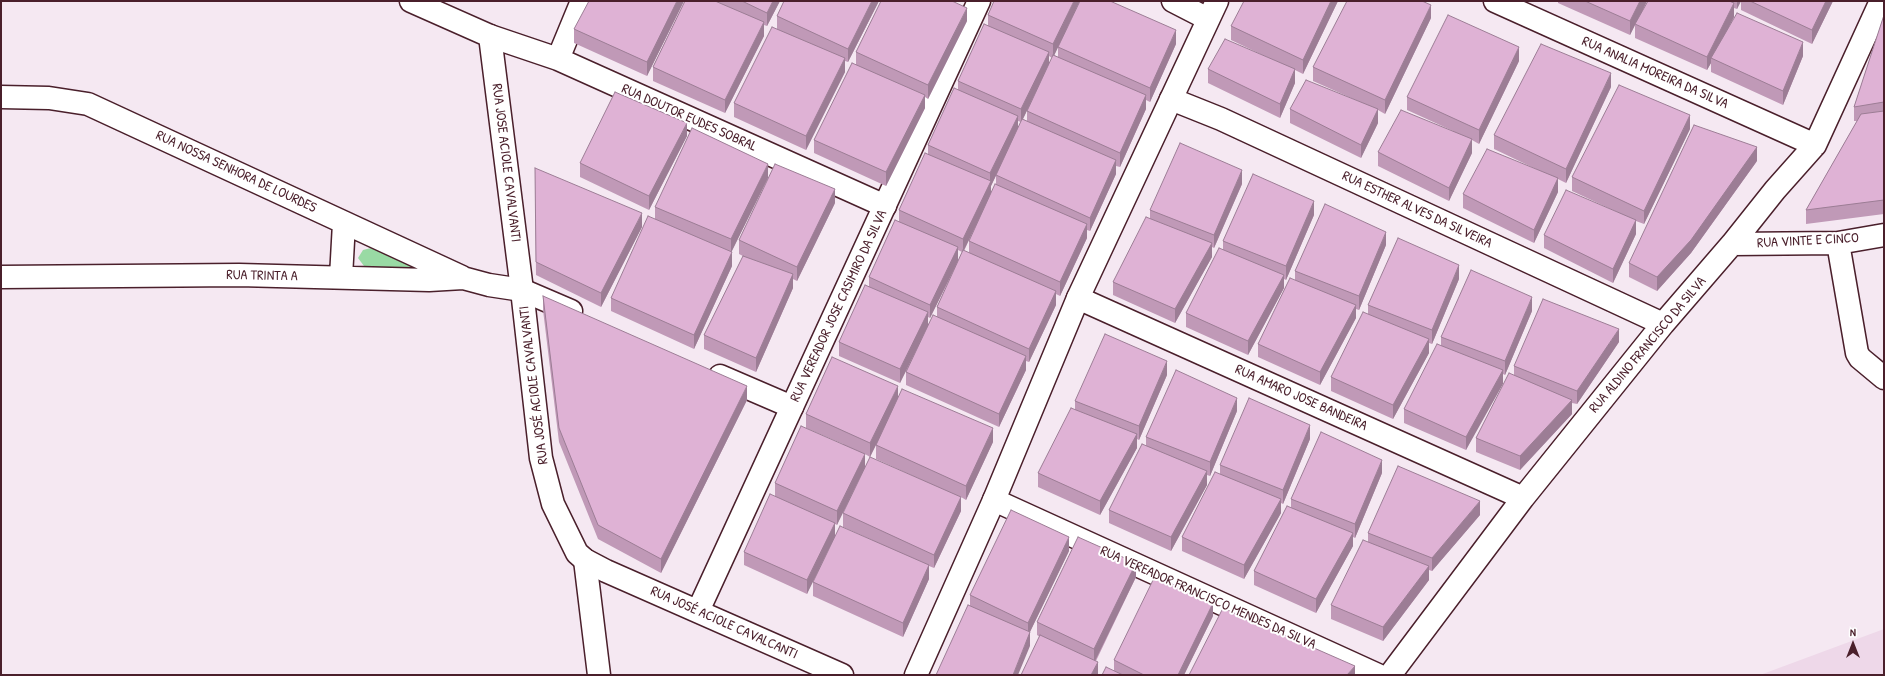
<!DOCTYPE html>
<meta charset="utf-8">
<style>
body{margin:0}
#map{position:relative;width:1885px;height:676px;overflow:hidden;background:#f5e8f2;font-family:"Patrick Hand",sans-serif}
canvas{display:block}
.frame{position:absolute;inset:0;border:2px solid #4a1f2b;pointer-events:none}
.north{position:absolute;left:1833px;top:624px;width:40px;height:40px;-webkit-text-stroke:3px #fff;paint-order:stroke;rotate:0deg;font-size:11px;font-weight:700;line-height:16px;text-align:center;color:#4a1f2b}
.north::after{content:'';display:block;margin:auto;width:14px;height:18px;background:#4a1f2b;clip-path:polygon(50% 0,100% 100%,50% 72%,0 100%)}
</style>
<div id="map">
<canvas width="1885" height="676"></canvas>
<div class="frame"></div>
<div class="north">N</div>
</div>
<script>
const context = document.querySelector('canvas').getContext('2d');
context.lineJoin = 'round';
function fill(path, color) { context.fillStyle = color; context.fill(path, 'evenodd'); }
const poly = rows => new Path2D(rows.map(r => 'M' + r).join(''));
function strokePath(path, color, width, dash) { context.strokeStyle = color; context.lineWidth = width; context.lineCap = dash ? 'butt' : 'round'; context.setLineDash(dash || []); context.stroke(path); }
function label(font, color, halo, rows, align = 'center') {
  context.font = font + ' "Patrick Hand",sans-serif'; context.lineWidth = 4; context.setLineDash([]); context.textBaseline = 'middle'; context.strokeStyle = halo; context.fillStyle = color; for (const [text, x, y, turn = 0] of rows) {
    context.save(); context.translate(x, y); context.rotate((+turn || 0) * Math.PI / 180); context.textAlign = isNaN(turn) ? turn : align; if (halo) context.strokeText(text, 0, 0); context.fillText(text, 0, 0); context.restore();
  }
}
const built = poly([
 [1884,629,1884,675,1760,675]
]);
const green = poly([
 [371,248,414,267,367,270,358,258,363,250]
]);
const street = poly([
 [1173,1,1208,19],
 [1495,1,1815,145],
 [490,36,558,59,885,206],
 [558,59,582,1],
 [1,97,49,98,88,104,462,277],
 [1171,99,1221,119,1663,324],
 [1838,243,1857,353,1860,358,1884,378],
 [1732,244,1838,243,1884,235],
 [1,277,239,275,429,280,463,278,489,285,522,290,571,311],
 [341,277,344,223],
 [1078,298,1523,498],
 [720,376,792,407],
 [994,500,1378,675],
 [585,560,599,675],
 [1390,675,1523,498,1663,324,1732,244,1775,190,1815,145,1881,1]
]);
const secondary = poly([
 [411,1,490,36,522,290,541,458,553,504,577,553,585,560,606,571,842,675],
 [698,611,979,1],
 [916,675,994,500,1078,298,1217,1]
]);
const wall = poly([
 [684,1,647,76,574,43,574,29],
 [685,1,780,1,767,26,764,25,764,36,725,113,653,81,653,67],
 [879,1,848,62,845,61,845,72,806,150,734,117,734,103,777,29,777,16],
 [1338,1,1303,74,1295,70,1295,83,1280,118,1208,83,1208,69,1277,62,1231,40,1231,26],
 [1558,1,1647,1,1643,10,1648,1,1833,1,1812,44,1741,10,1741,1,1737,9,1734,8,1734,17,1729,26,1803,56,1783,105,1711,72,1711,63,1707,70,1635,38,1635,25,1630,35,1558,3],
 [988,15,1176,44,1150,102,1146,100,1146,109,1120,167,1116,166,1116,174,1090,231,1087,230,1087,238,1060,296,1056,294,1056,305,1029,362,1026,361,1026,370,999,427,906,385,906,372,914,355,900,383,839,356,839,342,869,286,869,277,899,222,899,210,928,154,928,145,958,90,958,81,988,25],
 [1066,30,1058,47,1058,57,1054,55],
 [1049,56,1052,58,1049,64],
 [1036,91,1027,111,1027,121,1023,119],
 [1018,121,1021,122,1018,128],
 [1004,159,996,175,996,185,991,194,991,186],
 [979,218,969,241,969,253,964,251],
 [958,250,962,252,958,261],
 [955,268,937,307,937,317,928,324,928,317,930,318],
 [1884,15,1884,214,1806,224,1806,210,1857,121,1854,121,1854,107],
 [1431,18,1385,114,1378,110,1378,123,1361,158,1290,123,1290,109,1360,102,1313,81,1313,67],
 [967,21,928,99,925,97,925,108,886,186,814,153,814,140,856,65,856,52],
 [1519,61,1479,144,1472,140,1472,153,1449,201,1378,166,1378,152,1453,131,1407,110,1407,97],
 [1611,87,1566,183,1558,179,1558,192,1534,243,1463,208,1463,194,1540,171,1494,149,1494,135],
 [1690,129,1644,224,1636,221,1636,234,1613,283,1544,248,1544,235,1619,213,1572,191,1572,177],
 [687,136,649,210,580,177,580,163],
 [1757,161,1691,253,1657,291,1629,277,1629,263],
 [535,168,642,227,601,307,536,275],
 [768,178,731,252,732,266,694,349,611,311,611,298,655,219,655,207],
 [1242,184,1214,248,1212,247,1212,257,1175,323,1113,295,1113,282,1150,218,1150,210],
 [835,203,797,281,793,279,793,288,756,372,704,349,704,335,743,256,739,254,739,240],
 [1314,215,1286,280,1284,279,1284,288,1248,355,1186,327,1186,313,1223,250,1223,241],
 [1386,245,1359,310,1356,309,1356,318,1320,385,1258,357,1258,344,1295,280,1295,271],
 [1459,279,1432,344,1429,343,1429,353,1393,419,1331,391,1331,377,1368,314,1368,305],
 [543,296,747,400,661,573,598,539,559,442,543,310],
 [1532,311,1505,375,1503,374,1466,450,1404,423,1404,409,1441,345,1441,337],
 [1619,342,1577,404,1572,403,1572,414,1520,470,1476,452,1476,438,1514,375,1514,366],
 [1167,375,1139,440,1137,439,1137,448,1100,515,1038,487,1038,473,1075,410,1075,401],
 [898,398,993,442,966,500,961,497,961,511,934,568,929,566,929,579,903,637,813,596,813,582,872,540,843,527,843,513,924,481,876,459,876,445,884,429,870,457,865,454,837,525,835,524,807,594,744,565,744,552,775,497,775,483,843,444,806,428,806,414],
 [1237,411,1210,476,1207,475,1207,485,1171,551,1109,523,1109,510,1146,446,1146,437],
 [1310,439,1283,504,1281,503,1281,513,1244,579,1182,551,1182,537,1220,474,1220,465],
 [1382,473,1355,538,1353,537,1353,546,1316,613,1254,585,1254,571,1291,507,1291,499],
 [1480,515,1432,571,1429,570,1429,580,1383,641,1331,619,1331,605,1368,542,1368,533],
 [1069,551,1030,632,1030,646,970,606,970,595],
 [1136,577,1096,661,1098,675,1037,635,1037,622],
 [1213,616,1184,675,1102,675,1114,671,1114,660]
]);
const shadedWall = poly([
 [677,1,684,1,647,76,647,62],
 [773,1,780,1,767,26,767,13],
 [872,1,879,1,848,62,848,49],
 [1074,1,1080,1,1053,58,1053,44],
 [1331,1,1338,1,1303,74,1303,60],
 [1640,1,1647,1,1636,24,1635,24,1635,25,1630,35,1630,21],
 [1737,1,1741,1,1737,9],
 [1826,1,1833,1,1812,44,1812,30],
 [1734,3,1734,17,1713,59,1711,58,1711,63,1707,70,1707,57],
 [1431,5,1431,18,1385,114,1385,100],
 [967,8,967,21,928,99,928,85],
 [764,22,764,36,725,113,725,100],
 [1176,30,1176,44,1150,102,1150,88],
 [1803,42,1803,56,1783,105,1783,91],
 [1519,47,1519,61,1479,144,1479,130],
 [1049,52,1049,65,1021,123,1021,109],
 [845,58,845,72,806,150,806,136],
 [1295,69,1295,83,1280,118,1280,104],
 [1611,73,1611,87,1566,183,1566,169],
 [925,95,925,108,886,186,886,172],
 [1146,95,1146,109,1120,167,1120,153],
 [1378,109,1378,123,1361,158,1361,145],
 [1690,115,1690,129,1644,224,1644,211],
 [1018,116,1018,129,991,186,991,195,963,252,963,239,990,182,990,173],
 [687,123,687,136,649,210,649,196],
 [1472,139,1472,153,1449,201,1449,188],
 [1757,147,1757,161,1691,253,1657,291,1657,277],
 [1116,160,1116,174,1090,231,1090,218],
 [768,164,768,178,731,253,731,239],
 [1242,170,1242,184,1214,248,1214,235],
 [1558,178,1558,192,1534,243,1534,230],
 [835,189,835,203,797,281,797,267],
 [1314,201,1314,215,1286,280,1286,266],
 [642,213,642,227,601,307,601,293],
 [1636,220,1636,234,1613,283,1613,269],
 [1087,224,1087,238,1060,296,1060,282],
 [1386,232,1386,245,1359,310,1359,296],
 [1212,243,1212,257,1175,323,1175,309],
 [958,247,958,261,930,318,930,305],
 [732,252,732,266,694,349,694,335],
 [1459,265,1459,279,1432,344,1432,330],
 [793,274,793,288,756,372,756,358],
 [1284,275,1284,288,1248,355,1248,341],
 [1056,291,1056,305,1029,362,1029,349],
 [1532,297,1532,311,1505,375,1505,361],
 [1356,305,1356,318,1320,385,1320,372],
 [928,312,928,326,900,383,900,369],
 [1619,329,1619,342,1577,404,1577,391],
 [1429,339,1429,353,1393,419,1393,405],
 [1026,356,1026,370,999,427,999,414],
 [1167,361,1167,375,1139,440,1139,426],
 [1503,370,1503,384,1466,450,1466,437],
 [747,386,747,400,661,573,661,559],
 [898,386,898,400,870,457,870,443],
 [1237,398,1237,411,1210,476,1210,462],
 [1572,400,1572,414,1520,470,1520,456],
 [1310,425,1310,439,1283,504,1283,490],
 [993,428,993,442,966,500,966,486],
 [1137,434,1137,448,1100,515,1100,501],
 [865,454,865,468,837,525,837,511],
 [1382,460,1382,473,1355,538,1355,524],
 [1207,471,1207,485,1171,551,1171,537],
 [961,497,961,511,934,568,934,555],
 [1281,499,1281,513,1244,579,1244,565],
 [1480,501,1480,515,1432,571,1432,558],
 [835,523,835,537,807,594,807,580],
 [1353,533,1353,546,1316,613,1316,599],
 [1069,537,1069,551,1028,636,1028,623],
 [1136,563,1136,577,1094,663,1094,649],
 [929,565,929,579,903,637,903,623],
 [1429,566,1429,580,1383,641,1383,627],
 [1213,603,1213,616,1184,675,1178,675],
 [1030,632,1030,646,1018,675,1013,675],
 [1098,662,1098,675,1091,675],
 [1355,666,1355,675,1347,675]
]);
const building = poly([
 [589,1,677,1,647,62,574,29,589,1],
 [685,1,715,1,764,22,725,100,653,67,685,1],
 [742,1,773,1,767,13,742,1],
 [784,1,872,1,848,49,777,16,784,1],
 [881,1,952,1,967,8,928,85,856,52,881,1],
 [994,1,1074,1,1053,44,988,15,994,1],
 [1080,1,1110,1,1176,30,1150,88,1058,47,1080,1],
 [1244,1,1331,1,1303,60,1231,26,1244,1],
 [1347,1,1422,1,1431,5,1385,100,1313,67,1347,1],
 [1585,1,1640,1,1630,21,1585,1],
 [1648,1,1729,1,1734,3,1707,57,1635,24,1648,1],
 [1750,1,1826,1,1812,30,1750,1],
 [1737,13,1803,42,1783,91,1711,58,1737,13],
 [1448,15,1519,47,1479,130,1407,97,1448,15],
 [1884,15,1884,102,1854,107,1884,15],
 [984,24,1049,52,1021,109,958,81,984,24],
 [772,27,845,58,806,136,734,103,772,27],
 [1225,39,1295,69,1280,104,1208,69,1225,39],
 [1541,44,1611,73,1566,169,1494,135,1541,44],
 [1053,55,1146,95,1120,153,1027,111,1053,55],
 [852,63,925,95,886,172,814,140,852,63],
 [1306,80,1378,109,1361,145,1290,109,1306,80],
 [1619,85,1690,115,1644,211,1572,177,1619,85],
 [954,88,1018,116,990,173,928,145,954,88],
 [615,92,687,123,649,196,580,163,615,92],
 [1401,110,1472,139,1449,188,1378,152,1401,110],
 [1884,111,1884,200,1806,210,1861,114,1884,111],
 [1022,119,1116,160,1090,218,996,175,1022,119],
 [1694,125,1757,147,1691,240,1657,277,1629,263,1694,125],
 [692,128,768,164,731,239,655,207,692,128],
 [1180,143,1242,170,1214,235,1150,210,1180,143],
 [1487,149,1558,178,1534,230,1463,194,1487,149],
 [925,153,991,181,963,239,899,210,925,153],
 [775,164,835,189,797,267,739,240,775,164],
 [535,168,642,213,601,293,536,262,535,168],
 [1253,174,1314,201,1286,266,1223,241,1253,174],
 [995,184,1087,224,1060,282,969,241,995,184],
 [1566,190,1636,220,1613,269,1544,235,1566,190],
 [1325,204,1386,232,1359,296,1295,271,1325,204],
 [648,216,732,252,694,335,611,298,648,216],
 [1146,217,1212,243,1175,309,1113,282,1146,217],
 [895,220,958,247,930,305,869,277,895,220],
 [1398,238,1459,265,1432,330,1368,305,1398,238],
 [1219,248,1284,275,1248,341,1186,313,1219,248],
 [963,250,1056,291,1029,349,937,307,963,250],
 [743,256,793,274,756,358,704,335,743,256],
 [1471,270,1532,297,1505,361,1441,337,1471,270],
 [1290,278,1356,305,1320,372,1258,344,1290,278],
 [865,285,928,312,900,369,839,342,865,285],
 [543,296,747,386,661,559,598,525,559,428,543,296],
 [1543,299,1619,329,1577,391,1514,366,1543,299],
 [1363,312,1429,339,1393,405,1331,377,1363,312],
 [933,315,1026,356,999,414,906,372,933,315],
 [1105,334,1167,361,1139,426,1075,401,1105,334],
 [1437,344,1503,370,1466,437,1404,409,1437,344],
 [832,357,898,386,870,443,806,414,832,357],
 [1176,370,1237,398,1210,462,1146,437,1176,370],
 [1509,373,1572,400,1520,456,1476,438,1509,373],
 [902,389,993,428,966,486,876,445,902,389],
 [1249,398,1310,425,1283,490,1220,465,1249,398],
 [1071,408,1137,434,1100,501,1038,473,1071,408],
 [801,426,865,454,837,511,775,483,801,426],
 [1321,432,1382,460,1355,524,1291,499,1321,432],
 [1142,444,1207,471,1171,537,1109,510,1142,444],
 [870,457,961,497,934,555,843,513,870,457],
 [1398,466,1480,501,1432,558,1368,533,1398,466],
 [1215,472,1281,499,1244,565,1182,537,1215,472],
 [770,494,835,523,807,580,744,552,770,494],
 [1287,506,1353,533,1316,599,1254,571,1287,506],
 [1011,510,1069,537,1028,623,970,595,1011,510],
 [840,526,929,565,903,623,813,582,840,526],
 [1078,537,1136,563,1094,649,1037,622,1078,537],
 [1363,540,1429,566,1383,627,1331,605,1363,540],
 [1155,576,1213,603,1178,675,1144,675,1114,660,1155,576],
 [968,605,1030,632,1013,675,936,675,968,605],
 [1223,608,1355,666,1347,675,1189,675,1223,608],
 [1040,635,1098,662,1091,675,1021,675,1040,635],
 [1106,667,1123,675,1102,675,1106,667]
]);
const streetNames = [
 ["RUA ANALIA MOREIRA DA SILVA",1655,73,24],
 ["RUA DOUTOR EUDES SOBRAL",689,118,24],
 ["RUA JOSE ACIOLE CAVALVANTI",506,163,83],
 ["RUA NOSSA SENHORA DE LOURDES",236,172,25],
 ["RUA ESTHER ALVES DA SILVEIRA",1417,210,25],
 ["RUA VINTE E CINCO",1808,241,-3],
 ["RUA TRINTA A",262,276,1],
 ["RUA VEREADOR JOSE CASIMIRO DA SILVA",839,306,-65],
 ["RUA ALDINO FRANCISCO DA SILVA",1648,345,-50],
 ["RUA JOSÉ ACIOLE CAVALVANTI",534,385,-97],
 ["RUA AMARO JOSE BANDEIRA",1301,398,24],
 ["RUA VEREADOR FRANCISCO MENDES DA SILVA",1208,598,24],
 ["RUA JOSÉ ACIOLE CAVALCANTI",724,623,24]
];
fill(built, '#eed8e9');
fill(green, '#99daa4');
strokePath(street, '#4a1f2b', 25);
strokePath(secondary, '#4a1f2b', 25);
strokePath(street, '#fff', 22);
strokePath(secondary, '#fff', 22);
fill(wall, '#c099b7');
fill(shadedWall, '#9c7d95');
fill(building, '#dfb2d5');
strokePath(building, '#9c7d95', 1);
label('14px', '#4a1f2b', '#fff', streetNames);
</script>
